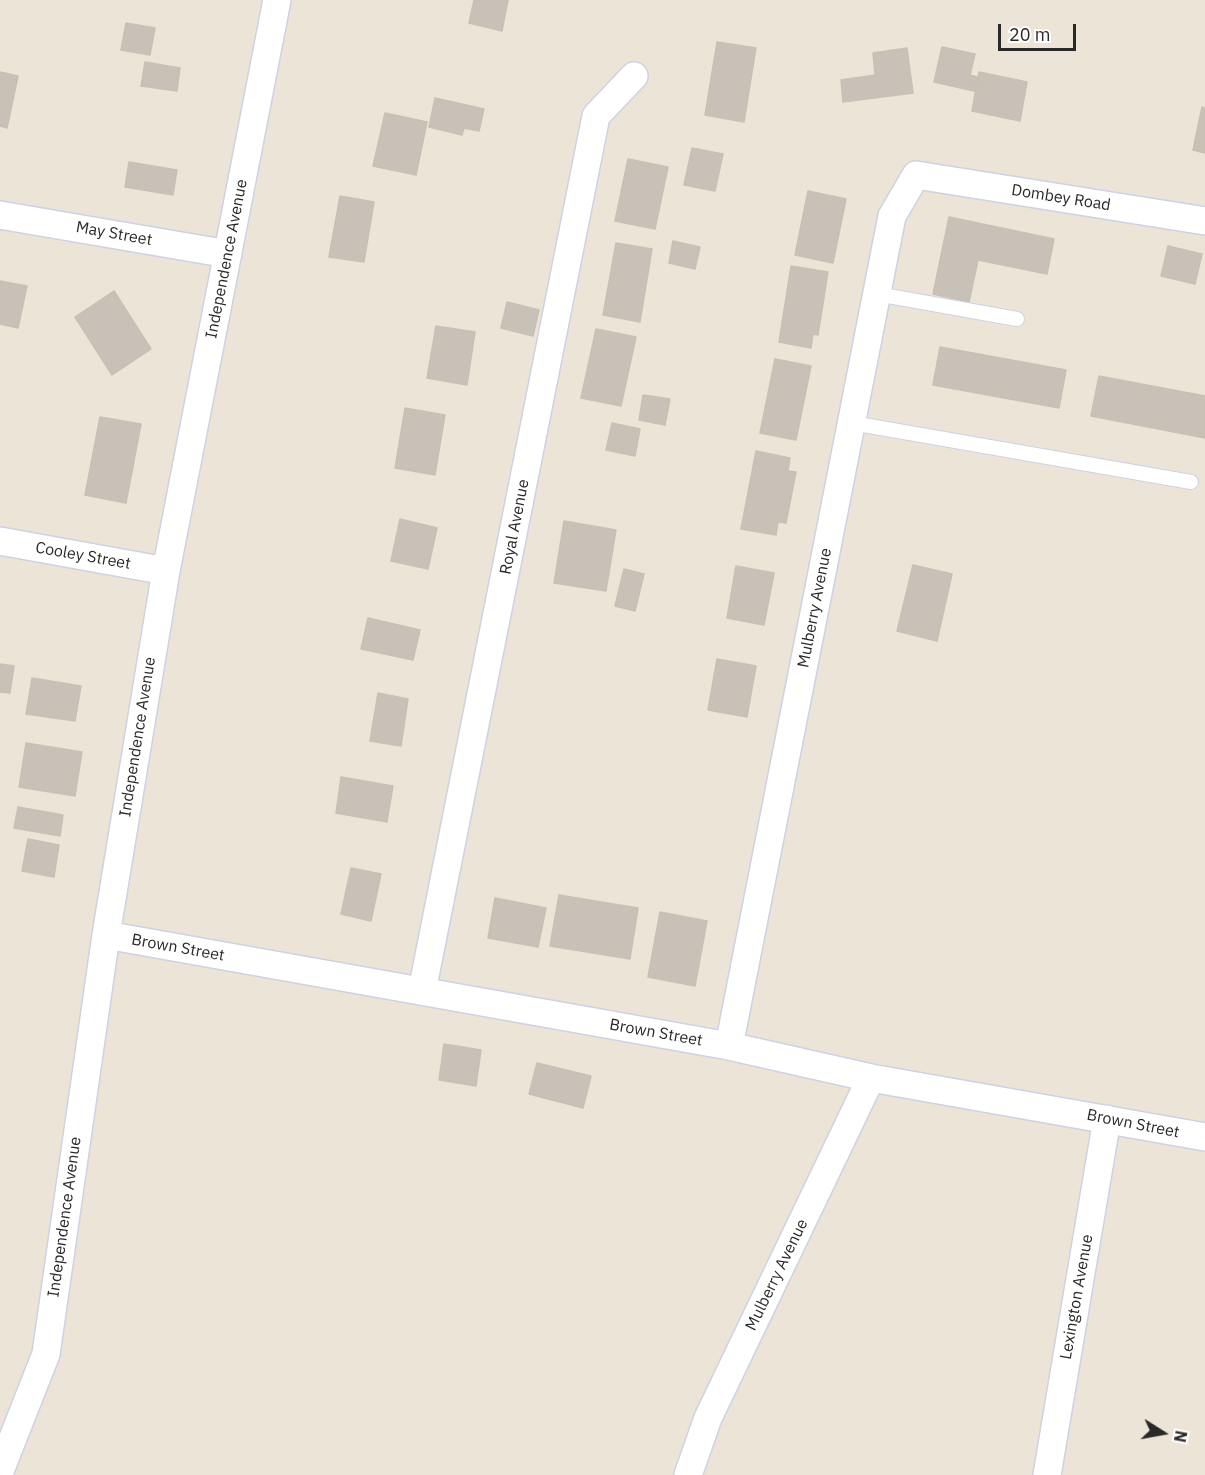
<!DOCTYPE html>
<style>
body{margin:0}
#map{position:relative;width:1205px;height:1475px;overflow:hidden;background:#ede4d8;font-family:"IBM Plex Sans",sans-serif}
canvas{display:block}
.north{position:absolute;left:1133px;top:1403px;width:60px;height:60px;-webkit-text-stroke:4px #fff;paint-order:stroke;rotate:101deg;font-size:16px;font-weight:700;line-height:24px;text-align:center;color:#292929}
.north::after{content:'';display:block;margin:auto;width:21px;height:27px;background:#292929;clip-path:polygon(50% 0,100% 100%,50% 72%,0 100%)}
.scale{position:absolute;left:998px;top:24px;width:78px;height:27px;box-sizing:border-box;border:3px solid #292929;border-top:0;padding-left:8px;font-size:18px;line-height:21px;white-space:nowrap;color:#292929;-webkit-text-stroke:4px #fff;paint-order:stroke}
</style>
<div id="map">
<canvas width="1205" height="1475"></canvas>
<div class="north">N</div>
<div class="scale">20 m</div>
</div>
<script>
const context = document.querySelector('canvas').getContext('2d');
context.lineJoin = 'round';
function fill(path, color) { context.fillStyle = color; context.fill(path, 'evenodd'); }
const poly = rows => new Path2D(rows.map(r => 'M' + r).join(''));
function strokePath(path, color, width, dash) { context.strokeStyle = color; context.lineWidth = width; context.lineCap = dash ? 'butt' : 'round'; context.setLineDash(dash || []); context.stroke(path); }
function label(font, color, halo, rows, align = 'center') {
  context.font = font + ' "IBM Plex Sans",sans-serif'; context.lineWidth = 4.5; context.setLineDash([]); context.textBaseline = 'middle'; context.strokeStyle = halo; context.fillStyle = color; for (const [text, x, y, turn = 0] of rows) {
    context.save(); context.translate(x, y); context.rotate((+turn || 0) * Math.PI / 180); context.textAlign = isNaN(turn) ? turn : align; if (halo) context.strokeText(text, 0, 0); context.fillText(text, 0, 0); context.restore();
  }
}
const building = poly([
 [474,0,508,0,502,31,469,23,474,0],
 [126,23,155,28,150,55,121,50,126,23],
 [717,42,756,48,744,122,705,115,717,42],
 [942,47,975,54,970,75,977,77,974,91,934,82,942,47],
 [907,48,913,93,843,102,841,80,875,75,873,53,907,48],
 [145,62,180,68,177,91,141,86,145,62],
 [0,72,18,76,7,128,0,126,0,72],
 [979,72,1027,82,1020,121,972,111,979,72],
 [435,98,484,109,479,131,464,128,462,135,429,127,435,98],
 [1202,107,1205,108,1205,153,1193,150,1202,107],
 [385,113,427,122,416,175,373,166,385,113],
 [692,148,723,154,715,191,684,185,692,148],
 [628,159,668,167,655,229,615,221,628,159],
 [129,162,177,170,173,195,125,187,129,162],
 [808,191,846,199,833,263,795,255,808,191],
 [340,196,374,202,364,262,329,257,340,196],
 [949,217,1054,239,1047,274,978,260,969,302,933,294,949,217],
 [673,241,700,247,695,269,669,263,673,241],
 [616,243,652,249,640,322,603,315,616,243],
 [1168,246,1202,254,1195,284,1161,276,1168,246],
 [791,266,828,272,818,335,813,334,811,348,779,342,791,266],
 [0,281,27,286,18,328,0,324,0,281],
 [114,291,151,349,112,375,75,317,114,291],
 [507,302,539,310,533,336,501,328,507,302],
 [436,326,475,332,467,385,427,378,436,326],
 [596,329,636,337,621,406,581,398,596,329],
 [940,347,1066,370,1059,408,933,385,940,347],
 [775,359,811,366,796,440,760,433,775,359],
 [1099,376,1205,396,1205,438,1091,416,1099,376],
 [643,395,670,399,665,425,639,420,643,395],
 [405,408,445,415,435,475,395,468,405,408],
 [100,417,141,424,126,503,85,495,100,417],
 [612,423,640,429,635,456,606,450,612,423],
 [756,451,790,458,788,471,796,472,786,523,778,522,776,535,741,529,756,451],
 [400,519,437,528,428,569,391,561,400,519],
 [564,521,616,530,606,591,554,583,564,521],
 [913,565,952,574,937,641,897,631,913,565],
 [736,566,774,573,764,625,727,618,736,566],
 [624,569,644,574,635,611,615,606,624,569],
 [368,618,420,630,413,660,361,649,368,618],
 [717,659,756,666,747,717,708,710,717,659],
 [0,664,14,666,10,693,0,692,0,664],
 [32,678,81,686,75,721,26,714,32,678],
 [378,693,408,699,401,746,370,741,378,693],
 [26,743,82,752,75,796,19,787,26,743],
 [341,777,393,786,387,822,336,813,341,777],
 [18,807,63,815,60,836,14,828,18,807],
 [28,839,59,845,54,877,22,871,28,839],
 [351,868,381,874,371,921,341,914,351,868],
 [559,895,638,908,630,959,550,946,559,895],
 [495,898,546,908,538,947,488,938,495,898],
 [660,912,707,921,695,986,648,977,660,912],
 [444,1044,481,1050,476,1086,439,1080,444,1044],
 [537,1063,591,1076,583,1108,529,1094,537,1063]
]);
const service = poly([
 [877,294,1017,319],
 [852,423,1191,482]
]);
const minor = poly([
 [0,215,228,254],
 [0,541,166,571],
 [106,935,729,1046,871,1078,1205,1137],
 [422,991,596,116,634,76],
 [729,1046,892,216,916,175,1205,221],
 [0,1471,46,1354,106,935,166,571,277,0],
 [688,1475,708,1418,871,1078],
 [1047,1475,1107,1119]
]);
const streetNames = [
 ["Dombey Road",1061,198,9],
 ["May Street",114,234,10],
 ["Independence Avenue",227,259,-79],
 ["Royal Avenue",515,527,-79],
 ["Cooley Street",83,556,10],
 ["Mulberry Avenue",815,608,-79],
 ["Independence Avenue",138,737,-81],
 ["Brown Street",178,948,10],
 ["Brown Street",656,1033,10],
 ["Brown Street",1133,1124,11],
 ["Independence Avenue",65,1217,-82],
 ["Mulberry Avenue",777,1275,-64],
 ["Lexington Avenue",1077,1297,-80]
];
fill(building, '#c8c1b8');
strokePath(building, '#c8c0b2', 1.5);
strokePath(service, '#cdd2e4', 16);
strokePath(minor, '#cdd2e4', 30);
strokePath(service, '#fff', 14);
strokePath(minor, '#fff', 27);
label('16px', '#292929', '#fff', streetNames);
</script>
